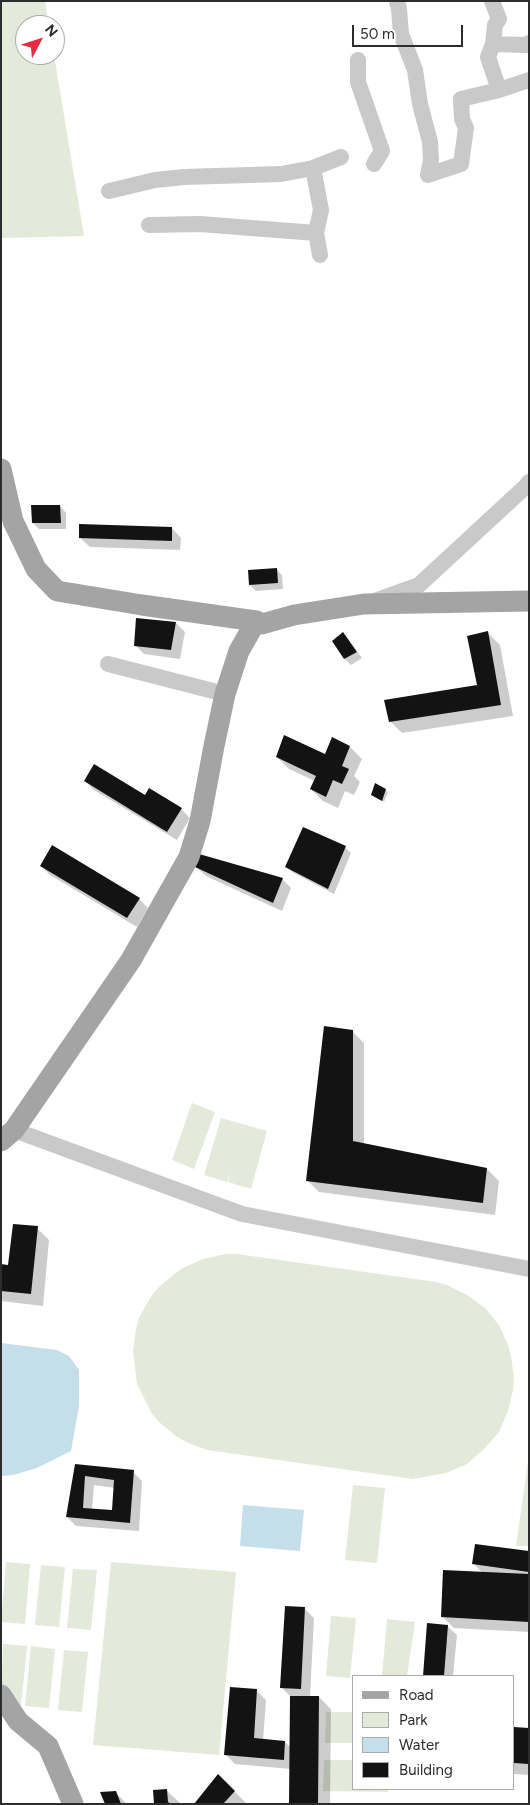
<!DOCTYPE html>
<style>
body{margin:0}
#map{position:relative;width:530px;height:1805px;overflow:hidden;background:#fff;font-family:Figtree,sans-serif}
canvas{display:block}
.frame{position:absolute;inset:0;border:2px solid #2c2c2c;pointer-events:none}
.legend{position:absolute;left:352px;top:1675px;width:162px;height:115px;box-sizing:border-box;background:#fff;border:1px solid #ababab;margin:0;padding:6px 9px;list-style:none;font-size:15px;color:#2c2c2c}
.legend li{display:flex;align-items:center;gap:10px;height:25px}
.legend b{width:25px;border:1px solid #ababab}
.north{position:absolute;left:15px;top:15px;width:50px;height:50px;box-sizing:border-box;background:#fff;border:1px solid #ababab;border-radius:50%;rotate:50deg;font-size:14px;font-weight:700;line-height:20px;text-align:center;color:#2c2c2c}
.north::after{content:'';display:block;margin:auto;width:18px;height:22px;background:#e62b43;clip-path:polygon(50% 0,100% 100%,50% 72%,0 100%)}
.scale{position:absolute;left:352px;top:25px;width:111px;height:22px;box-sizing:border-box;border:2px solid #2c2c2c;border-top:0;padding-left:6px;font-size:15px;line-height:18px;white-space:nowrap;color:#2c2c2c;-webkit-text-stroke:4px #fff;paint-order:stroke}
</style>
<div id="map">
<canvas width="530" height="1805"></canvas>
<div class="frame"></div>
<ul class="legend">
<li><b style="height:6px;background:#a4a4a4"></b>Road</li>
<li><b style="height:14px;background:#e3ead9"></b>Park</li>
<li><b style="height:14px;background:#c4deea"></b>Water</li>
<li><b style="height:14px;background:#131313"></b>Building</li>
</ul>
<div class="north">N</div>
<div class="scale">50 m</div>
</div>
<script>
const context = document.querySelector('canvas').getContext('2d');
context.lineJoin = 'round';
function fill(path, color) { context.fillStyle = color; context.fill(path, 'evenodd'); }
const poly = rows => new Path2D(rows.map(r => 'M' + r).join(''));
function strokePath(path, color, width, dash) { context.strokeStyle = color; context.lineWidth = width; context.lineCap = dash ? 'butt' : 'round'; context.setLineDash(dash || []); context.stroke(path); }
const green = poly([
 [1,1,45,1,49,25,25,25,25,55,54,55,84,236,1,238],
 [192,1103,215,1112,194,1169,172,1160],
 [221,1118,267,1131,251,1189,228,1182,231,1170,227,1182,204,1175],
 [226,1254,237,1254,436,1282,447,1285,467,1295,485,1308,499,1325,508,1345,511,1356,514,1378,513,1390,508,1411,499,1432,484,1449,467,1464,446,1473,413,1479,207,1450,186,1442,176,1436,159,1422,152,1414,137,1384,133,1351,136,1329,139,1318,150,1298,157,1289,174,1274,183,1268,203,1259],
 [529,1455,529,1546,516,1546],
 [353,1485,385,1488,377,1563,345,1560],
 [6,1562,30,1564,25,1624,1,1622],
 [111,1562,236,1572,219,1755,93,1745],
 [41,1565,65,1567,59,1627,35,1625],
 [73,1569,97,1570,91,1630,67,1628],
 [331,1616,356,1618,350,1678,326,1676],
 [387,1619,415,1622,407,1676,382,1676],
 [3,1644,27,1646,21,1706,1,1704],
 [31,1646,55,1649,49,1708,25,1706],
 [64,1650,88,1652,82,1712,58,1710],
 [326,1712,354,1712,354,1743,325,1743],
 [324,1760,354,1760,354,1789,388,1789,388,1792,323,1791]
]);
const water = poly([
 [1,1343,57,1350,69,1356,79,1370,79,1406,71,1451,37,1468,13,1475,1,1476],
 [243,1505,304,1510,300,1551,240,1546]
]);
const shadow = poly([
 [60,506,66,513,66,529,39,529,33,523],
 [172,528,181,538,180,550,90,547,80,538],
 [276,569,282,575,283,589,256,591,250,585],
 [176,623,185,632,180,659,144,654,135,645],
 [343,633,362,658,351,665,345,659,334,641],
 [488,633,500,645,513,716,402,733,390,721,478,686],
 [333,739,350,747,362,759,354,776,360,782,354,795,345,791,338,808,323,801,311,789,315,781,289,769,277,757,326,756],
 [85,781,145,797,181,809,190,818,177,840,94,790],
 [385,790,388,792,384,802,373,795],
 [345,847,351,853,334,894,292,872,286,866],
 [41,866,139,899,148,908,137,927,50,875],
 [196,867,282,879,291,888,282,911,206,876],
 [352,1031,364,1043,364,1145,487,1169,499,1181,495,1215,319,1192,307,1180],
 [37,1228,49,1240,43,1306,1,1301,1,1266,9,1266],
 [76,1465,133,1472,142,1481,139,1531,76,1526,67,1517],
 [94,1485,115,1488,113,1512,92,1510],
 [529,1552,529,1632,454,1628,442,1616,483,1573,474,1564],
 [305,1609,314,1618,310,1697,319,1697,331,1709,330,1804,291,1804,291,1769,235,1764,226,1755,257,1691,266,1700,263,1740,285,1742,291,1748,290,1696,281,1687],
 [428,1624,447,1626,457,1635,453,1676,424,1676],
 [514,1728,529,1729,529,1775,514,1774],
 [219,1776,246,1803,246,1804,196,1804],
 [167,1791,179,1802,179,1804,155,1804],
 [115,1792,127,1804,107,1804]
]);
const building = poly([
 [31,505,60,505,61,523,32,523],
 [79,524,172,527,172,541,79,538],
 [277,568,278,583,249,585,248,570],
 [136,618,176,622,171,650,134,646],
 [488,631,501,705,389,722,384,700,477,685,467,636],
 [343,632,357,652,344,659,332,641],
 [284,735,325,754,332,737,350,746,342,766,349,769,342,784,333,780,326,797,310,789,316,776,276,757],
 [94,764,145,795,149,788,182,808,167,832,84,781],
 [375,783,386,789,382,801,371,795],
 [303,827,346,846,328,889,285,867],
 [52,845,140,898,127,918,40,866],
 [199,854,283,878,273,903,195,867],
 [324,1026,353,1030,353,1141,487,1168,483,1203,306,1181],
 [13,1224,38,1226,31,1294,1,1291,1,1264,8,1265],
 [75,1464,134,1470,130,1523,66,1517],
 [85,1476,114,1480,112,1510,83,1508],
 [475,1544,529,1551,529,1572,472,1564],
 [443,1570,529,1574,529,1622,441,1617],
 [285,1606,305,1607,301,1689,280,1688],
 [427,1623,448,1625,444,1676,423,1676],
 [230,1687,257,1689,254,1738,285,1741,284,1760,224,1755],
 [290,1696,319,1696,318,1804,289,1804],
 [514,1727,529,1728,529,1764,514,1763],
 [218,1774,235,1791,223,1804,194,1804],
 [167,1789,168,1802,171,1804,154,1804,153,1790],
 [116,1791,121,1804,105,1804,100,1792]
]);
const minor = poly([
 [397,1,399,9,401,34,415,70,420,104,430,142,431,160,428,175,461,164,466,128,462,119,461,99,499,90,488,57,493,44,495,25,499,19,492,1],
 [493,44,526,45,529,43],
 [358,60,358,82,382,151,374,164],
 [499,90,529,80],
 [313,168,321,210,316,233,320,255],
 [109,191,155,180,184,177,281,174,313,168,341,157],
 [149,225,200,224,316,233],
 [377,600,419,585,524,488,529,482],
 [108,664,225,694],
 [14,1130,242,1214,529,1269]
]);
const major = poly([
 [1,469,13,521,36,569,57,591,142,605,256,621,262,624,294,615,364,604,529,601],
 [1,1141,14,1130,131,960,189,857,200,821,214,746,225,694,239,651,256,621],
 [1,1695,18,1721,48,1746,73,1804]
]);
fill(green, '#e3ead9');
fill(water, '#c4deea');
fill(shadow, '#0003');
fill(building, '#131313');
strokePath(minor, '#c9c9c9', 16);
strokePath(major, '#a4a4a4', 21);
</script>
